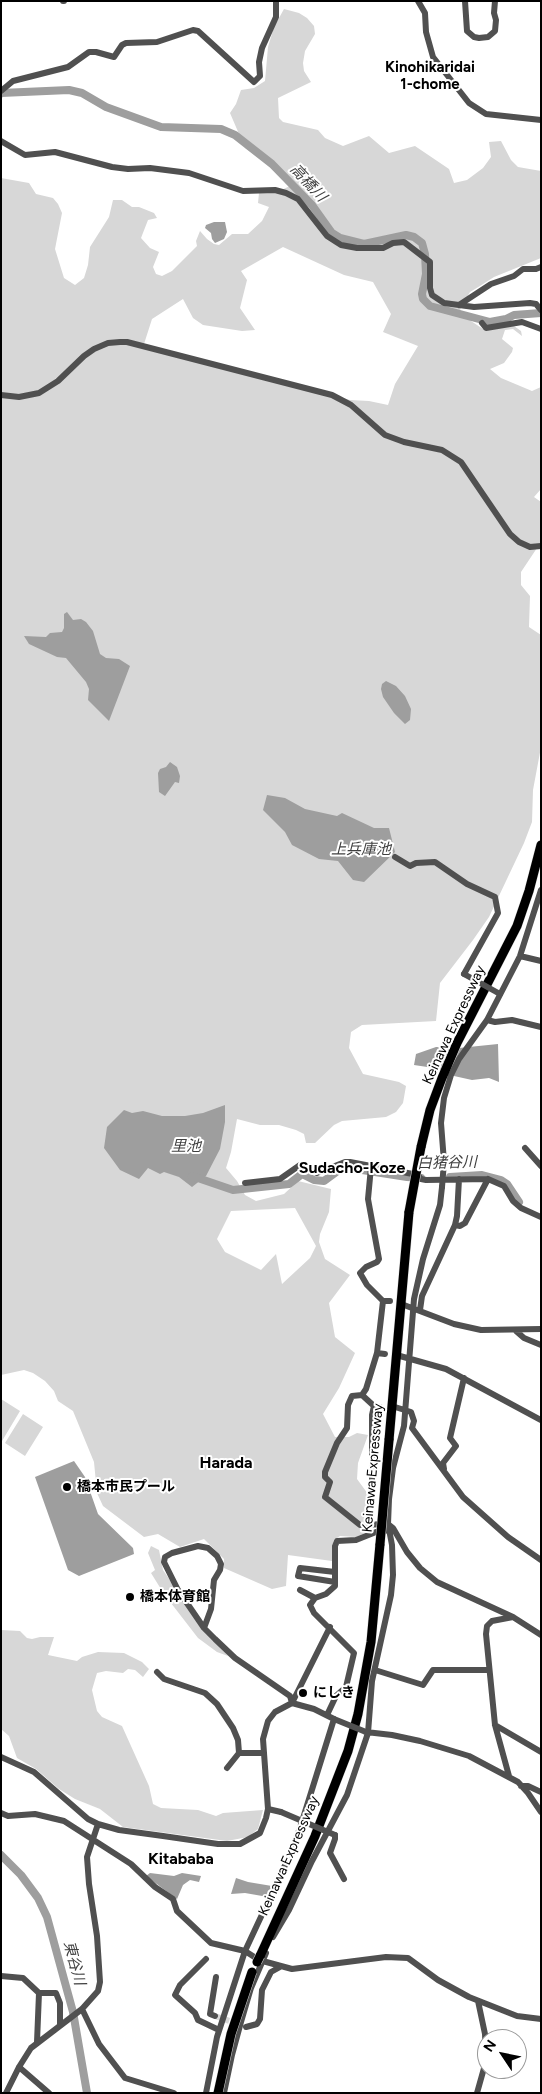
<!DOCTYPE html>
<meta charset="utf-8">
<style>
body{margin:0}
#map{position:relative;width:542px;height:2094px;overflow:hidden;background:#fff;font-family:Figtree,sans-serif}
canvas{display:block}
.frame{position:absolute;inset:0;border:2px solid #000;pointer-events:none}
.north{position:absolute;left:477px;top:2029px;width:50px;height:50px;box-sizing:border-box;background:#fff;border:1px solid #999;border-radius:50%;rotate:304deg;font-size:14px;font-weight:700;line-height:20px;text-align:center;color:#000}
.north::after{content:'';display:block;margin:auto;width:18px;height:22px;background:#000;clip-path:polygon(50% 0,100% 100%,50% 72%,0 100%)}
</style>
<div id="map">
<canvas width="542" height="2094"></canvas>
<div class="frame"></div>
<div class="north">N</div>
</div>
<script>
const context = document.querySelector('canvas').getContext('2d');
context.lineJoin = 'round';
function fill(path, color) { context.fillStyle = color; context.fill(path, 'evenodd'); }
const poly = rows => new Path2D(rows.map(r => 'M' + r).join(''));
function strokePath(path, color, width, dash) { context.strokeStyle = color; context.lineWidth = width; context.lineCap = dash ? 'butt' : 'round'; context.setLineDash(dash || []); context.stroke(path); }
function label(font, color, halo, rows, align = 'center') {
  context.font = font + ' Figtree,"Noto Sans JP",sans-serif'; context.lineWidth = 4; context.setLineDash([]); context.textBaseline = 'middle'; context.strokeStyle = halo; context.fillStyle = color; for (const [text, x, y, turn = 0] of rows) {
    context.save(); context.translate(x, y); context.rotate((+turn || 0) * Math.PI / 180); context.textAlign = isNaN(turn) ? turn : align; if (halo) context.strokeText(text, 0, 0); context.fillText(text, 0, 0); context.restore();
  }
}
const green = poly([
 [284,9,299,13,307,18,314,26,315,34,305,51,303,63,304,71,311,82,278,98,279,118,283,122,318,130,325,138,343,146,369,136,389,153,415,146,449,169,454,183,467,180,483,168,491,157,489,142,501,141,511,160,518,167,541,171,541,258,494,277,480,286,470,292,460,310,471,321,483,329,514,326,521,331,522,336,513,329,505,330,502,339,513,348,512,352,504,363,490,369,501,378,532,391,541,387,541,489,534,497,541,502,541,542,521,572,521,585,530,596,529,627,541,635,541,747,533,790,532,822,524,843,489,917,473,940,440,983,436,1021,362,1025,351,1032,349,1048,363,1074,399,1082,406,1086,403,1103,396,1112,386,1117,342,1121,334,1125,315,1143,306,1143,304,1134,296,1130,279,1125,260,1125,237,1119,231,1152,226,1168,237,1181,245,1195,256,1201,284,1194,298,1181,331,1189,329,1212,320,1234,319,1242,325,1259,350,1275,329,1303,335,1337,355,1353,339,1388,323,1414,335,1437,349,1437,357,1433,368,1435,358,1463,357,1479,368,1494,367,1532,356,1537,340,1536,334,1540,332,1546,332,1561,288,1555,286,1586,272,1589,224,1568,224,1559,204,1539,180,1547,158,1534,144,1537,103,1506,97,1493,94,1462,73,1411,58,1401,54,1391,45,1381,33,1373,24,1370,1,1375,1,178,29,183,36,194,53,198,58,204,62,213,55,249,64,278,75,285,84,278,88,265,90,247,109,217,113,200,122,200,132,207,139,207,154,213,157,218,148,220,141,238,150,248,159,252,153,267,156,274,162,276,172,271,197,246,196,241,200,231,207,239,214,244,219,245,232,234,248,234,262,221,269,207,258,203,259,193,275,193,290,186,271,167,245,148,230,113,236,104,241,90,254,88,265,81,268,47,274,27],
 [283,247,344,275,373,282,391,314,383,332,418,346,395,384,388,405,369,401,350,400,144,344,152,319,183,299,193,318,203,325,242,331,255,330,240,308,247,280,241,271],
 [295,1208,316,1246,310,1258,282,1284,276,1254,261,1270,225,1252,217,1239,231,1211],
 [1,1399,20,1411,2,1441,1,1440],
 [23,1414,43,1427,25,1456,5,1443],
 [151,1546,159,1550,163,1570,174,1586,228,1656,217,1652,198,1638,164,1594,151,1573,155,1570,148,1553],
 [1,1630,20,1631,27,1638,32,1639,40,1637,54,1637,48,1655,77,1661,82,1657,98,1652,124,1653,142,1662,149,1669,143,1677,135,1670,128,1669,123,1673,106,1671,97,1673,92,1690,97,1711,102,1717,122,1726,149,1786,153,1804,161,1808,198,1810,216,1816,223,1813,263,1810,258,1829,248,1837,227,1841,123,1827,100,1809,75,1799,59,1789,36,1769,17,1758,9,1736,1,1729]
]);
const water = poly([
 [214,222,225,222,227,232,224,239,215,243,212,239,211,233,205,228,206,225],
 [67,612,73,620,81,619,86,622,93,631,100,654,106,658,119,659,130,666,109,721,88,700,89,689,86,682,66,658,57,657,29,644,24,636,46,637,50,633,62,632,64,628,64,614],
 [386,681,396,686,405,696,411,709,410,720,405,724,394,713,383,697,381,689,382,684],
 [170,762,177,767,180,776,179,783,175,782,165,796,159,792,158,773,160,769,166,767],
 [267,795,285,798,305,809,337,816,342,813,374,828,389,828,395,852,364,882,353,880,338,861,319,859,292,845,285,832,263,810],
 [498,1044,499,1082,489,1078,472,1080,454,1076,434,1068,414,1065,416,1054,436,1047,459,1048],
 [225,1105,225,1122,220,1149,206,1176,192,1187,179,1177,164,1172,160,1174,148,1168,139,1179,120,1170,104,1148,107,1127,124,1110,132,1113,143,1111,162,1116,185,1116,203,1113],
 [74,1461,85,1477,98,1514,133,1548,134,1554,79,1576,68,1570,35,1477],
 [150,1873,174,1876,182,1873,201,1876,199,1882,190,1880,183,1885,177,1899,146,1876],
 [236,1878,248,1882,272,1886,268,1897,245,1893,231,1894]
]);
const stream = poly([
 [1,99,4,93],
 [484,322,492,324]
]);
const river = poly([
 [1,93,69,90,82,93,106,107,161,127,221,129,235,135,272,164,312,205,332,233,340,238,364,244,406,235,414,237,422,243,425,254,426,274,422,294,423,299,430,306,490,322,506,319,514,315,541,313],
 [192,1176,233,1190,289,1184,302,1174,314,1180,324,1181,343,1167,407,1177,421,1178],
 [450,1177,482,1175,501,1180,507,1184,519,1202],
 [1,1855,21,1875,38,1898,47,1917,73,2012,87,2093]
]);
const minorTunnel = poly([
 [215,2016,238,2024]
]);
const minor = poly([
 [63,1,64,1],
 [418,1,425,13,426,32,433,57,469,103,486,114,541,120],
 [465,1,467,31,474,37,479,38,488,37,495,31,496,20,494,13,495,1],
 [1,91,13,81,68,67,89,52,96,52,114,57,122,45,126,43,157,42,193,30,198,31,254,82,260,76,259,62,262,48,276,17,276,1],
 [1,141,25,155,55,152,112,167,128,169,150,168,189,173,243,191,275,190,286,193,298,199,327,236,341,245,357,248,383,248,393,243,404,242,430,262,430,288,432,295,444,303,474,307,530,303,536,304,541,310],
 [459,305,491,284,514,276,523,269,536,269,541,267],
 [482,323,486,328,522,322,541,329],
 [1,395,19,397,39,393,58,381,84,356,94,349,108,343,120,342,127,342,332,395,351,405,385,435,404,442,442,450,461,462,510,534,519,542,530,547,541,546],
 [395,857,410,866,416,863,435,862,467,884,495,897,498,913,464,974],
 [520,956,541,961],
 [487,1020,495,1022,512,1020,541,1027],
 [525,1148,541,1166],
 [444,1162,441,1123,444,1098,451,1075,459,1059,487,1020,520,956,541,890],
 [371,1167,368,1199,379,1259,377,1262,366,1267,360,1273,367,1285,383,1301,390,1301],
 [245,1183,280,1179,300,1165,317,1173,345,1162,350,1162,418,1175,421,1179,426,1180,488,1179,504,1186,513,1201,521,1208,541,1217],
 [455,1225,460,1226,465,1223,488,1179],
 [404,1305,454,1324,481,1330,541,1329],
 [420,1310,422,1296,455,1225,457,1216,459,1179],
 [516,1331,524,1338,541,1345],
 [377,1353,385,1354],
 [400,1356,446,1369,541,1420],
 [362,1395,366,1389,377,1353,383,1301],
 [380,1407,374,1406,362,1395,352,1396,348,1405,347,1428,337,1443,325,1472,325,1477,330,1482,325,1497,360,1525,388,1524,393,1528,407,1552,420,1568,437,1582,513,1617,541,1635],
 [395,1407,411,1412,414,1421,412,1428,463,1497,508,1537,541,1560],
 [444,1469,443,1463,456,1446,450,1438,464,1378],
 [368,1525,372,1495,372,1415,374,1406],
 [335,1572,300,1568,298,1576,335,1582],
 [300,1590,315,1598],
 [204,1628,211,1609,214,1580,220,1570,221,1564,217,1556,208,1548,198,1546,172,1553,165,1557,164,1562,178,1590,204,1628,215,1639,235,1658,290,1696,292,1703],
 [375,1670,423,1685,433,1670,489,1670],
 [157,1672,164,1679,205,1693,217,1704,233,1728,238,1740,239,1753],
 [292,1703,330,1627],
 [327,1715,336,1696,346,1687,354,1653,314,1613,310,1605,315,1598,326,1594,335,1586,335,1546,337,1541,356,1540,376,1532,385,1531],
 [495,1725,541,1752],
 [366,1732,392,1735,420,1741,469,1756,518,1782,528,1793,541,1812],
 [1,1757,34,1772,88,1819,98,1824,119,1830,163,1836,218,1844,240,1844,260,1833,266,1818,268,1809,263,1739,268,1721,275,1712,292,1703,314,1709,334,1719,300,1828,287,1861,245,1951,217,2037,206,2093],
 [227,1768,239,1753,263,1753],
 [509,1776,495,1725,486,1634,487,1626,492,1621,513,1617],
 [521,1786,528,1786,541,1792],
 [268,1809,281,1812],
 [1,1813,8,1816,35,1814,64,1821,131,1864,155,1887,173,1899,177,1911,211,1943,245,1951,259,1960,292,1969,386,1957,408,1958,438,1980,469,1997,517,2016,541,2019],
 [335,1835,335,1839,330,1853,344,1879],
 [273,1937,289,1910,312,1861,347,1795,368,1733,372,1681,391,1595,393,1575,392,1545,388,1524,389,1499,393,1468,404,1426,414,1299,423,1259,440,1205,442,1187],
 [206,1959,180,1985,175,1995,195,2013,198,2020,219,2030],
 [1,1976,23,1978,39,1993,37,2042],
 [39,1993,56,1993,60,2003,60,2024],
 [82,2009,99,2044,125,2078,174,2093],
 [215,2016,210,2014,216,1977],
 [246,2027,257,2024,260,2019,262,1990,271,1972,280,1967],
 [19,2067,49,2093],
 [6,2093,19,2067,31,2048,82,2009,98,1991,100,1982,97,1936,89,1884,87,1857,98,1824],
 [224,2093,232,2055,241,2022,251,1988,266,1953],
 [477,2093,486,2061,485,2034,478,2001]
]);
const highway = poly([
 [421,1147,430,1110,442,1078,457,1043,517,926,529,891,541,845],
 [389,1440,409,1212],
 [260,1956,315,1836,348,1751,358,1714,371,1642,380,1544]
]);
const minorBridge = poly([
 [464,974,500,994],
 [442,1187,444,1162],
 [334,1719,366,1732],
 [281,1812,335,1835]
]);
const highwayBridge = poly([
 [409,1212,421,1147],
 [380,1544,389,1440],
 [257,1962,260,1956],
 [218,2093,231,2034,252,1972]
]);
const markers = [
 [67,1487,5,"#000"],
 [130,1597,5,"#000"],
 [303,1693,5,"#000"]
];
const streetNames = [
 ["Keinawa Expressway",454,1025,-65],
 ["Keinawa Expressway",373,1468,-85],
 ["Keinawa Expressway",289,1856,-66]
];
const poiNames = [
 ["橋本市民プール",77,1487],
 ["橋本体育館",140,1597],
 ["にしき",313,1693]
];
const neighbourhoodNames = [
 ["Kinohikaridai",430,68],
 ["1-chome",430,85]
];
const waterNames = [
 ["高橋川",308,183,47],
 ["上兵庫池",361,850],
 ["里池",186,1147],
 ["白猪谷川",447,1163,-1],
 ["東谷川",74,1963,75]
];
const quarterNames = [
 ["Sudacho-Koze",352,1168],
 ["Harada",226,1463],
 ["Kitababa",181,1859]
];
fill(green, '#d7d7d7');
fill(water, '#9e9e9e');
strokePath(stream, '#9e9e9e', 1);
strokePath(river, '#9e9e9e', 8);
strokePath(minorTunnel, '#d9d9d9', 6, [6, 3]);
strokePath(highway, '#dbdbdb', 10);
strokePath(minor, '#505050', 6);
strokePath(highway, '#000', 9);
strokePath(highwayBridge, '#dbdbdb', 10, []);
strokePath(minorBridge, '#505050', 6);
strokePath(highwayBridge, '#000', 9);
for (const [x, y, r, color] of markers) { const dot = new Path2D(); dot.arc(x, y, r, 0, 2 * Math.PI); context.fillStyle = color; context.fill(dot); strokePath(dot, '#fff', 2); }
label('14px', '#000', '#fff', streetNames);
label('bold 14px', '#000', '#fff', poiNames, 'left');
label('bold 15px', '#000', '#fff', neighbourhoodNames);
label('italic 15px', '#3f3f3f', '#fff', waterNames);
label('bold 16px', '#000', '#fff', quarterNames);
</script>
